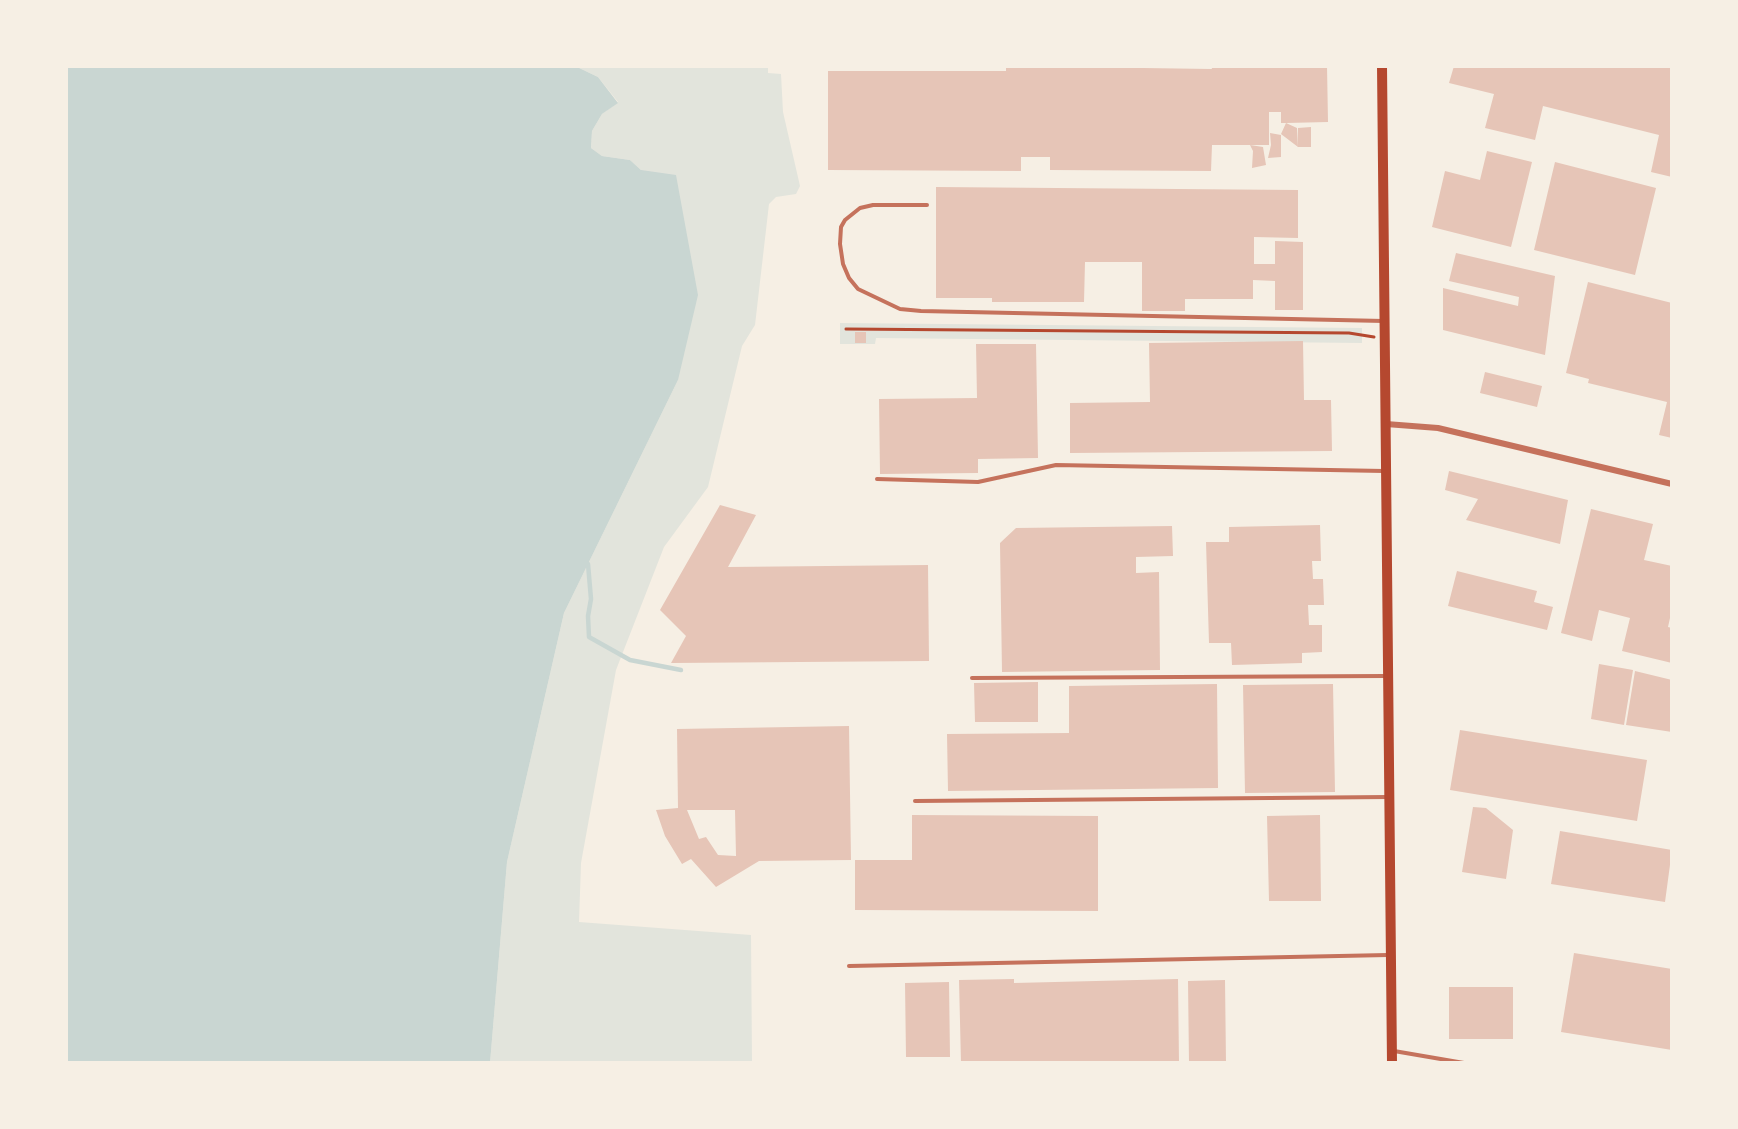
<!DOCTYPE html>
<style>
body{margin:0}
#map{position:relative;width:1738px;height:1129px;overflow:hidden;background:#f6efe4;font-family:"PT Serif",serif}
canvas{display:block}
.frame{position:absolute;inset:0;border:68px solid #f6efe4;pointer-events:none}
</style>
<div id="map">
<canvas width="1738" height="1129"></canvas>
<div class="frame"></div>
</div>
<script>
const context = document.querySelector('canvas').getContext('2d');
context.lineJoin = 'round';
function fill(path, color) { context.fillStyle = color; context.fill(path, 'evenodd'); }
const poly = rows => new Path2D(rows.map(r => 'M' + r).join(''));
function strokePath(path, color, width, dash) { context.strokeStyle = color; context.lineWidth = width; context.lineCap = dash ? 'butt' : 'round'; context.setLineDash(dash || []); context.stroke(path); }
const green = poly([
 [575,66,768,66,768,73,781,74,783,112,800,186,796,194,776,197,769,204,755,325,742,346,708,487,664,547,616,670,581,863,579,922,751,935,752,1063,490,1063,507,862,564,613,678,380,641,170,630,160,602,156,591,148,592,131,602,114,618,102,598,77],
 [840,323,1362,328,1362,343,876,338,875,344,840,344]
]);
const water = poly([
 [66,66,575,66,598,77,618,103,602,114,592,131,591,148,602,156,630,160,641,170,676,175,698,295,678,380,564,613,507,862,490,1063,66,1063]
]);
const stream = poly([
 [588,564,591,599,588,616,589,637,630,660,681,670]
]);
const building = poly([
 [1006,66,1212,69,1211,66,1327,66,1328,122,1286,123,1297,128,1298,147,1281,134,1286,123,1281,123,1281,112,1269,112,1269,145,1212,145,1211,171,1050,170,1050,157,1021,157,1021,171,828,170,828,71,1006,71],
 [1454,66,1672,66,1672,177,1651,172,1659,135,1543,106,1535,140,1485,128,1494,94,1449,83],
 [1311,127,1311,147,1298,147,1298,128],
 [1270,133,1281,135,1281,157,1268,158,1271,145],
 [1250,145,1263,147,1266,165,1252,168,1253,151],
 [1487,151,1532,162,1511,247,1432,227,1445,171,1480,180],
 [1555,162,1656,188,1635,275,1534,250],
 [936,187,1298,190,1298,238,1254,237,1254,264,1275,264,1275,241,1303,242,1303,310,1275,310,1275,281,1253,280,1253,299,1185,299,1185,311,1142,311,1142,262,1085,262,1084,302,992,302,992,298,936,298],
 [1456,253,1555,276,1545,355,1443,330,1443,288,1518,306,1519,297,1449,281],
 [1588,282,1672,303,1672,438,1659,435,1667,402,1588,383,1589,379,1566,373],
 [855,332,866,332,866,343,855,343],
 [1303,341,1304,400,1331,400,1332,451,1070,453,1070,403,1150,402,1149,343],
 [976,344,1036,344,1038,458,978,459,978,473,880,474,879,399,977,398],
 [1485,372,1542,386,1537,407,1480,393],
 [1449,471,1568,500,1560,544,1466,520,1478,499,1445,490],
 [720,505,756,515,728,567,928,565,929,661,671,663,686,636,660,610],
 [1591,509,1653,524,1644,560,1672,566,1672,609,1668,627,1672,628,1672,663,1622,651,1630,618,1599,610,1592,641,1561,633],
 [1320,525,1321,561,1312,561,1313,579,1323,579,1324,605,1308,605,1309,625,1322,625,1322,652,1302,653,1302,663,1232,665,1231,643,1209,643,1206,542,1229,542,1229,527],
 [1172,526,1173,556,1136,557,1136,573,1159,572,1160,670,1002,672,1000,543,1016,528],
 [1457,571,1537,591,1534,602,1553,607,1547,630,1448,606],
 [1599,664,1633,670,1624,725,1591,719],
 [1635,671,1672,680,1672,732,1626,725],
 [1038,682,1038,722,975,722,974,683],
 [1217,684,1218,788,948,791,947,734,1069,733,1069,686],
 [1333,684,1335,792,1245,793,1243,685],
 [849,726,851,860,759,861,716,887,691,859,682,864,665,836,656,810,678,808,677,729],
 [687,810,735,810,736,856,718,855,706,837,699,839],
 [1460,730,1647,760,1637,821,1450,790],
 [1473,807,1486,808,1513,830,1506,879,1462,872],
 [912,815,1098,816,1098,911,855,910,855,860,912,860],
 [1320,815,1321,901,1269,901,1267,816],
 [1560,831,1672,850,1665,902,1551,884],
 [1574,953,1672,969,1672,1050,1561,1032],
 [1014,979,1014,983,1178,979,1179,1063,961,1063,959,980],
 [1225,980,1226,1063,1189,1063,1188,981],
 [949,982,950,1057,906,1057,905,983],
 [1449,987,1513,987,1513,1039,1449,1039]
]);
const path = poly([
 [846,329,1349,333,1374,337]
]);
const service = poly([
 [927,205,873,205,860,208,845,220,841,227,840,244,843,264,849,278,858,289,900,309,921,311,1384,321],
 [877,479,978,482,1056,465,1384,471],
 [972,678,1385,676],
 [915,801,1388,797],
 [849,966,1388,955],
 [1394,1051,1464,1063]
]);
const minor = poly([
 [1386,424,1438,428,1672,484]
]);
const secondary = poly([
 [1382,66,1392,1063]
]);
fill(green, '#e2e4dc');
fill(water, '#c9d6d2');
strokePath(stream, '#c9d6d2', 4.5);
fill(building, '#e6c5b7');
strokePath(path, '#b5482f', 3);
strokePath(service, '#c5725c', 4);
strokePath(minor, '#c5725c', 6);
strokePath(secondary, '#b5482f', 10);
</script>
